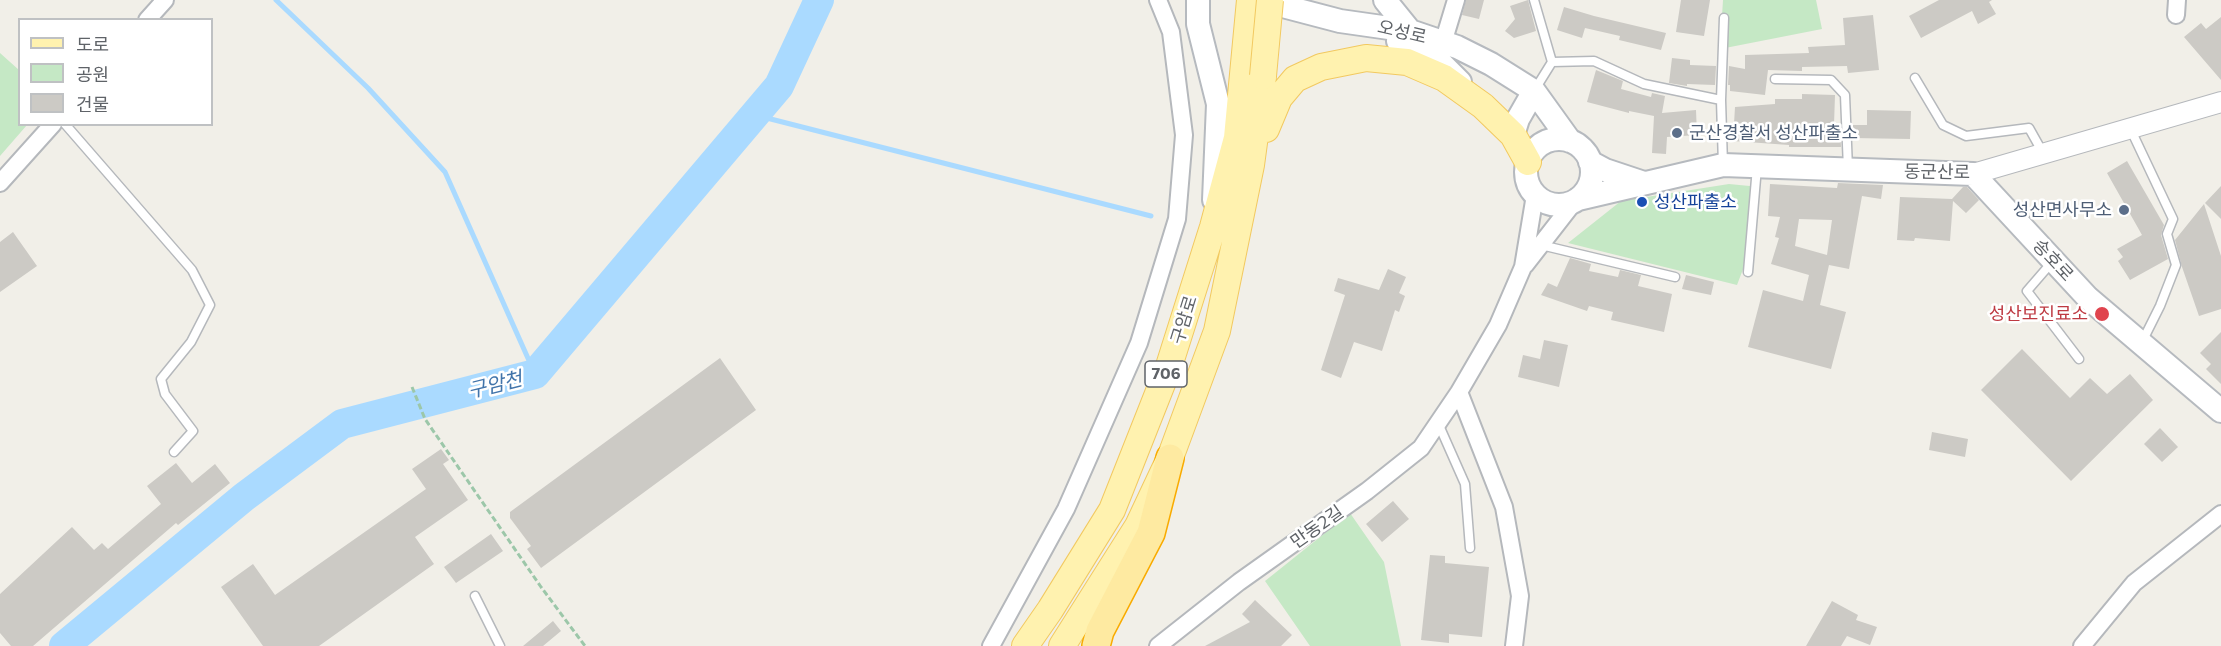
<!DOCTYPE html>
<meta charset="utf-8">
<style>
body{margin:0}
#map{position:relative;width:2221px;height:646px;overflow:hidden;background:#f1efe8;font-family:Commissioner,"Noto Sans KR",sans-serif}
canvas{display:block}
.legend{position:absolute;left:18px;top:18px;width:195px;height:108px;box-sizing:border-box;background:#fff;border:2px solid #bfc1c3;margin:0;padding:8px 10px;list-style:none;font-size:18px;color:#5f6368}
.legend li{display:flex;align-items:center;gap:12px;height:30px}
.legend b{width:30px;border:2px solid #bfc1c3}
</style>
<div id="map">
<canvas width="2221" height="646"></canvas>
<ul class="legend">
<li><b style="height:8px;background:#fff2af"></b>도로</li>
<li><b style="height:16px;background:#c5e8c5"></b>공원</li>
<li><b style="height:16px;background:#cccac5"></b>건물</li>
</ul>
</div>
<script>
const context = document.querySelector('canvas').getContext('2d');
context.lineJoin = 'round';
function fill(path, color) { context.fillStyle = color; context.fill(path, 'evenodd'); }
const poly = rows => new Path2D(rows.map(r => 'M' + r).join(''));
function strokePath(path, color, width, dash) { context.strokeStyle = color; context.lineWidth = width; context.lineCap = dash ? 'butt' : 'round'; context.setLineDash(dash || []); context.stroke(path); }
function label(font, color, halo, rows, align = 'center') {
  context.font = font + ' Commissioner,"Noto Sans KR",sans-serif'; context.lineWidth = 5; context.setLineDash([]); context.textBaseline = 'middle'; context.strokeStyle = halo; context.fillStyle = color; for (const [text, x, y, turn = 0] of rows) {
    context.save(); context.translate(x, y); context.rotate((+turn || 0) * Math.PI / 180); context.textAlign = isNaN(turn) ? turn : align; if (halo) context.strokeText(text, 0, 0); context.fillText(text, 0, 0); context.restore();
  }
}
const green = poly([
 [1723,0,1816,0,1822,29,1720,49],
 [0,53,19,70,20,124,27,125,0,156],
 [1729,184,1760,187,1756,235,1737,285,1568,243,1621,201],
 [1350,513,1384,562,1401,646,1310,646,1265,581]
]);
const stream = poly([
 [276,0,368,88,445,172,535,374],
 [755,115,1151,216]
]);
const river = poly([
 [64,646,244,497,342,424,535,374,779,86,819,0]
]);
const building = poly([
 [1466,0,1484,0,1479,19,1462,15],
 [1528,0,1536,31,1514,38,1505,31,1515,19,1510,6],
 [1681,0,1710,0,1704,36,1676,32],
 [1939,0,1992,0,1989,2,1996,14,1978,24,1972,11,1921,38,1909,16],
 [1564,7,1594,16,1666,33,1661,50,1619,40,1620,36,1585,28,1582,38,1557,30],
 [1873,15,1879,70,1848,73,1847,66,1802,67,1802,71,1768,70,1765,95,1730,91,1730,85,1728,85,1729,66,1745,69,1745,55,1809,53,1808,47,1845,45,1843,18],
 [2221,17,2221,80,2184,37,2201,23,2206,29],
 [1672,58,1690,60,1690,65,1716,66,1715,85,1687,84,1687,86,1669,83],
 [1596,70,1623,81,1621,89,1651,97,1652,93,1665,96,1662,113,1696,110,1697,135,1667,137,1666,154,1652,153,1654,116,1629,111,1629,113,1587,102],
 [1802,94,1835,95,1834,125,1840,125,1841,147,1789,147,1789,145,1733,141,1735,107,1775,104,1775,99,1802,99],
 [1867,110,1911,111,1910,139,1853,138,1853,125,1867,125],
 [2127,161,2164,225,2161,235,2168,259,2130,280,2118,261,2123,257,2117,249,2142,235,2107,173],
 [1838,183,1883,185,1881,199,1862,196,1849,269,1829,265,1820,305,1846,312,1831,369,1748,347,1763,290,1803,301,1809,275,1771,264,1779,238,1775,237,1780,217,1768,216,1770,184,1837,188],
 [1799,219,1832,220,1827,255,1795,246],
 [2221,186,2221,219,2205,203],
 [1963,187,1967,187,1979,200,1966,213,1953,201,1950,241,1915,238,1914,241,1897,240,1900,197,1952,199],
 [2204,204,2221,256,2221,309,2199,316,2182,267,2175,240],
 [13,232,37,266,0,292,0,242],
 [1570,258,1591,264,1589,271,1618,277,1620,270,1641,275,1638,286,1672,294,1664,332,1611,320,1613,312,1589,306,1587,311,1541,295,1548,283,1557,287],
 [1388,269,1406,277,1399,293,1405,296,1399,312,1395,310,1382,351,1354,342,1341,378,1321,370,1345,295,1334,291,1338,278,1379,290],
 [1686,275,1714,282,1711,295,1682,289],
 [2221,332,2221,384,2206,369,2211,364,2200,353],
 [1544,340,1568,345,1559,387,1518,377,1523,355,1540,359],
 [2022,349,2070,398,2090,378,2107,394,2130,374,2153,400,2071,481,1981,390],
 [720,358,756,410,541,568,527,549,531,546,510,518,510,512],
 [2160,428,2178,447,2162,462,2144,444],
 [1932,432,1968,439,1965,457,1929,450],
 [441,449,449,460,443,464,468,500,415,537,434,564,319,646,263,646,221,587,253,564,275,595,426,489,412,469],
 [176,463,192,483,215,464,230,483,178,525,176,523,33,646,11,646,0,633,0,594,72,527,94,550,102,543,108,549,161,504,147,486],
 [1393,501,1409,519,1382,542,1366,524],
 [491,534,503,551,456,583,444,567],
 [1430,555,1445,556,1445,563,1489,567,1482,637,1449,634,1449,643,1421,640],
 [1255,600,1292,635,1281,646,1205,646,1250,622,1242,614],
 [1832,601,1858,615,1856,620,1877,627,1870,645,1847,636,1841,646,1806,646],
 [553,621,561,631,543,646,523,646]
]);
const path = poly([
 [412,387,425,419,541,587,585,646]
]);
const service = poly([
 [1552,62,1594,61,1644,84,1721,100],
 [1915,78,1943,125,1966,136,2029,128,2043,153],
 [1775,79,1831,80,1845,95,1848,169],
 [1534,91,1552,62,1534,0],
 [65,124,192,270,210,305,191,342,161,379,165,394,193,431,174,452],
 [2130,128,2173,219,2167,234,2176,265,2160,306,2142,342],
 [1723,165,1721,100,1724,18],
 [1541,245,1675,277],
 [2053,261,2027,291,2079,359],
 [1748,272,1757,167],
 [1438,423,1465,484,1470,548],
 [475,596,500,646]
]);
const minor = poly([
 [2176,15,2177,0],
 [147,20,165,0],
 [1443,43,1456,0],
 [0,183,53,124],
 [1525,265,1574,202],
 [1459,392,1504,507,1520,596,1514,646],
 [991,646,1066,509,1139,343,1177,219,1184,135,1171,32,1158,0],
 [1158,646,1239,582,1367,491,1421,448,1459,392,1498,325,1523,267,1535,195],
 [2082,646,2134,583,2221,514]
]);
const tertiary = poly([
 [1973,174,2221,102]
]);
const secondary = poly([
 [1198,0,1198,24,1218,104,1214,200],
 [1260,0,1340,21,1410,31,1457,47,1491,64,1534,91,1570,141],
 [1385,0,1410,31],
 [1398,41,1418,48,1443,65,1460,82],
 [1513,135,1518,119,1534,91],
 '1526 172a33 33 0 1 1 66 0a33 33 0 1 1-66 0Z',
 [1590,162,1605,170,1644,183],
 [1578,199,1723,165,1973,174,2088,298,2221,411]
]);
const primary = poly([
 [1266,129,1279,98,1295,79,1321,67,1366,58,1407,62,1444,78,1483,106,1513,135,1528,162],
 [1025,646,1050,610,1112,510,1169,366,1213,227,1237,138,1250,0],
 [1062,646,1138,526,1170,458,1217,331,1251,165,1263,76]
]);
const trunk = poly([
 [1096,646,1100,631,1151,533,1170,458]
]);
const primaryBridge = poly([
 [1263,76,1270,0]
]);
const markers = [
 [1677,133,6,"#5c6f8a"],
 [1642,202,6,"#1a4fb4"],
 [2124,210,6,"#5c6f8a"],
 [2102,314,8,"#e0444e"]
];
const shields = [
 [1166,374,42]
];
const shieldNames = [
 ["706",1166,374]
];
const streetNames = [
 ["오성로",1402,32,13],
 ["동군산로",1937,172,1],
 ["송호로",2053,260,47],
 ["구암로",1184,320,-73],
 ["만동2길",1317,527,-35]
];
const serviceNames = [
 ["군산경찰서 성산파출소",1689,133],
 ["성산면사무소",2112,210,"right"]
];
const transitNames = [
 ["성산파출소",1654,202]
];
const healthNames = [
 ["성산보진료소",2088,314]
];
const waterNames = [
 ["구암천",495,385,-14]
];
fill(green, '#c5e8c5');
strokePath(stream, '#aadaff', 5);
strokePath(river, '#aadaff', 30);
fill(building, '#cccac5');
strokePath(service, '#b5b8bc', 11);
strokePath(minor, '#b5b8bc', 20);
strokePath(tertiary, '#b5b8bc', 22);
strokePath(secondary, '#b6babf', 26);
strokePath(primary, '#f2c960', 28);
strokePath(trunk, '#f9ab00', 30);
strokePath(path, '#9cc7a9', 3, [6, 3]);
strokePath(service, '#fff', 8);
strokePath(minor, '#fff', 16);
strokePath(tertiary, '#fff', 20);
strokePath(secondary, '#fff', 22);
strokePath(primary, '#fff2af', 26);
strokePath(trunk, '#feeaa1', 27);
strokePath(primaryBridge, '#f2c960', 28, []);
strokePath(primaryBridge, '#fff2af', 26);
for (const [x, y, r, color] of markers) { const dot = new Path2D(); dot.arc(x, y, r, 0, 2 * Math.PI); context.fillStyle = color; context.fill(dot); strokePath(dot, '#fff', 2); }
for (const [x, y, w] of shields) { const box = new Path2D(); box.roundRect(x - w / 2, y - 13, w, 26, 4.5); context.fillStyle = '#fff'; context.fill(box); strokePath(box, '#5f6368', 1.5); }
label('bold 16px', '#5f6368', null, shieldNames);
label('18px', '#5f6368', '#fff', streetNames);
label('18px', '#4e5e75', '#fff', serviceNames, 'left');
label('18px', '#164399', '#fff', transitNames, 'left');
label('18px', '#be3a42', '#fff', healthNames, 'right');
label('italic 20px', '#4174aa', '#fff', waterNames);
</script>
